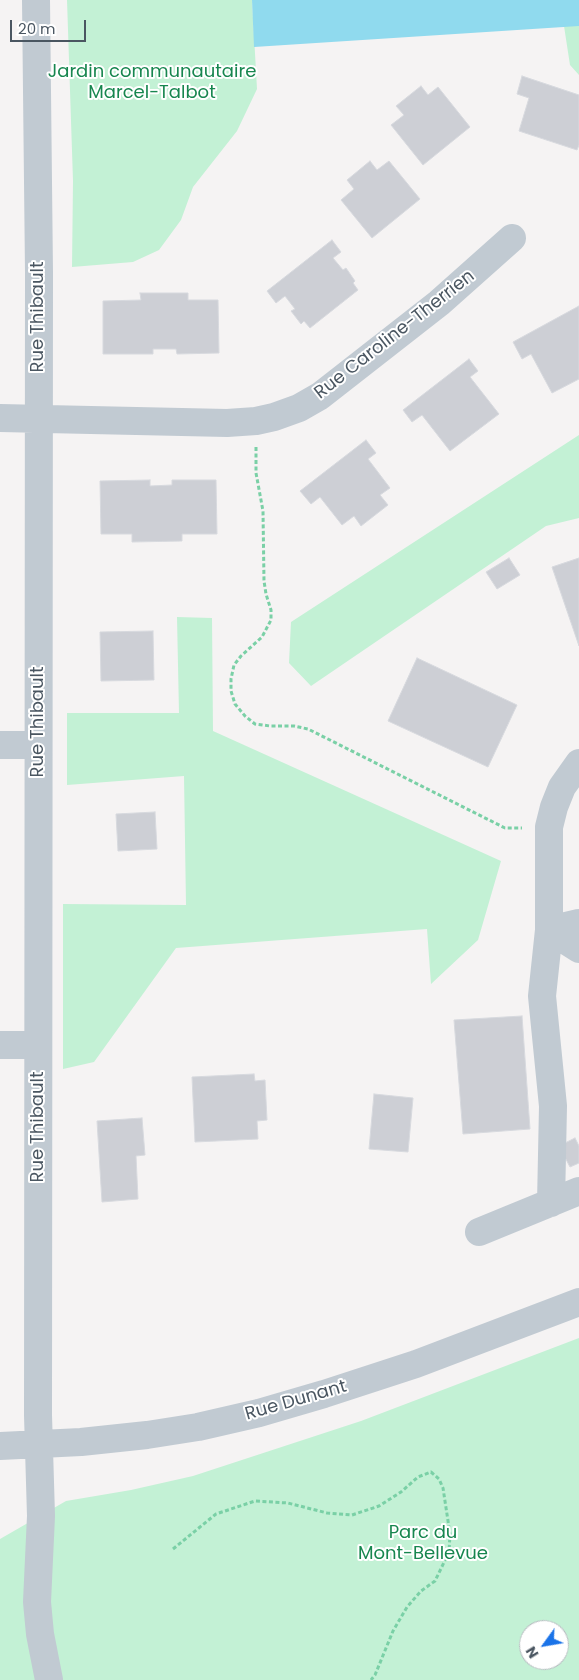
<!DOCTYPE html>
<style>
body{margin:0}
#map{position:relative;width:579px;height:1680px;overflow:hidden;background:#f5f3f3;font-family:Poppins,sans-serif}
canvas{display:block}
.north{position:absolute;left:519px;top:1620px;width:50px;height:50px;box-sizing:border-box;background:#fff;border:1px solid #b7bbc0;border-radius:50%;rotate:238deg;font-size:14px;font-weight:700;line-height:20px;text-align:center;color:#4a5661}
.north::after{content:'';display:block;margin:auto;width:18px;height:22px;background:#1a73e8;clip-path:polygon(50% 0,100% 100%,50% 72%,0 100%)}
.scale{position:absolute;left:10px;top:20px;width:76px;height:22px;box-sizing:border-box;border:2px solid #4a5661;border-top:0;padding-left:6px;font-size:15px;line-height:18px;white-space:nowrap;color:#4a5661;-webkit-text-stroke:4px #fff;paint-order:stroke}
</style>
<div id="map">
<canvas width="579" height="1680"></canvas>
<div class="north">N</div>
<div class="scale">20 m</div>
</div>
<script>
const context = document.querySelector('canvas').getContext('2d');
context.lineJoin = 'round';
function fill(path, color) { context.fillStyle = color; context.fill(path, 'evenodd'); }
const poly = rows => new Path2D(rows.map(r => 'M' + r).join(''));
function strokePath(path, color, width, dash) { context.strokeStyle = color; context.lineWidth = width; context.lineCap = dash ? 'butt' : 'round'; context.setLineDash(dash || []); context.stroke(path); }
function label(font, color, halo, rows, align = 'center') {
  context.font = font + ' Poppins,sans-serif'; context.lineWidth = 4; context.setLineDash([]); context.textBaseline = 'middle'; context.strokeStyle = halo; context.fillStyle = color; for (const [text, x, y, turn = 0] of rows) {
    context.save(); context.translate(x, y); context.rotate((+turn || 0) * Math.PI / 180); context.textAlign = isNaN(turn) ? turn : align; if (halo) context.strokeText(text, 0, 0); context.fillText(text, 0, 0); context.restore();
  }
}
const green = poly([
 [67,0,252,0,257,89,237,131,193,187,181,220,159,250,133,262,72,267,73,181],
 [564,26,579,26,579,75,570,65],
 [579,435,579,518,546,526,311,686,289,663,291,622],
 [177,617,212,618,213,731,501,861,478,940,431,984,427,929,176,948,94,1062,63,1069,63,904,186,905,184,776,67,785,67,713,179,713],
 [579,1338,579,1680,0,1680,0,1539,66,1501,131,1490,193,1476,361,1421],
 [529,1630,559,1630,559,1660,529,1660]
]);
const water = poly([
 [252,0,579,0,579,26,254,47]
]);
const building = poly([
 [522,76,579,95,579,145,577,150,519,131,529,98,517,94,522,76],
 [421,86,428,95,438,87,470,127,423,165,391,125,404,115,396,106,421,86],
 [370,161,377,170,389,161,420,199,372,238,341,200,354,189,347,180,370,161],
 [332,240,341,252,333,258,343,270,346,268,355,281,353,283,358,290,310,328,304,321,301,324,291,311,295,309,285,296,276,303,267,291,332,240],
 [140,293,188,293,188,300,218,300,219,353,177,354,176,349,153,349,153,354,103,354,103,301,141,300,140,293],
 [579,306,579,379,552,393,531,354,522,359,513,342,579,306],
 [469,359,478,371,470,377,499,414,450,451,422,415,412,422,403,410,469,359],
 [366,440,376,453,368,459,390,488,380,495,388,505,361,526,354,516,342,525,320,497,311,504,300,491,366,440],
 [150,480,150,486,172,485,172,480,216,480,217,534,182,534,182,541,132,542,132,534,101,534,100,481,150,480],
 [509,558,520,575,497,589,486,572,509,558],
 [579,558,579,646,552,567,579,558],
 [153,631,154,680,101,681,100,632,153,631],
 [417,658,517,705,488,767,388,721,417,658],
 [155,812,157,849,118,851,116,814,155,812],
 [522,1016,530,1129,463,1134,454,1020,522,1016],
 [254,1074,255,1081,265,1080,267,1120,257,1121,258,1139,195,1142,192,1077,254,1074],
 [374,1094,413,1098,408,1152,369,1149,374,1094],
 [142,1118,145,1155,136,1156,138,1199,102,1202,97,1121,142,1118],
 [575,1138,579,1146,579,1163,570,1167,559,1146,575,1138]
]);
const path = poly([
 [256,447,256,473,263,511,264,581,266,594,271,610,271,620,262,637,241,656,234,665,231,679,231,691,235,704,245,716,255,724,270,726,294,726,308,729,505,828,522,828],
 [173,1549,216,1514,255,1501,288,1503,327,1513,352,1515,379,1506,401,1492,418,1477,431,1472,439,1479,443,1488,450,1534,449,1552,435,1581,421,1591,407,1607,393,1631,375,1675,371,1680]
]);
const minor = poly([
 [36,0,39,272,38,1415,41,1516,37,1602,40,1634,49,1680],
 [0,418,227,423,256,421,274,417,299,408,320,396,439,303,512,238],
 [0,745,38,745],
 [579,923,549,930,579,949],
 [0,1045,38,1045],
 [551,1203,553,1106,542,996,549,930,549,827,554,807,562,787,579,763],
 [479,1232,579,1191],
 [0,1446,81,1442,147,1435,198,1427,259,1413,324,1394,416,1364,579,1302]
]);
const parkNames = [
 ["Jardin communautaire",152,72],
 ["Marcel-Talbot",152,93],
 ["Parc du",423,1533],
 ["Mont-Bellevue",423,1554]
];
const streetNames = [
 ["Rue Thibault",38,317,-90],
 ["Rue Caroline-Therrien",395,335,-38],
 ["Rue Thibault",38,722,-90],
 ["Rue Thibault",38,1127,-90],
 ["Rue Dunant",296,1401,-16]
];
fill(green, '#c3f1d5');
fill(water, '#90daee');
fill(building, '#cdcfd5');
strokePath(building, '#d7d9de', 1);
strokePath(path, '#7ad0a6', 3, [4, 2.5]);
strokePath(minor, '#c1cad2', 28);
label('18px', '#17864f', '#fff', parkNames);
label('18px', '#4a5661', '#fff', streetNames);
</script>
